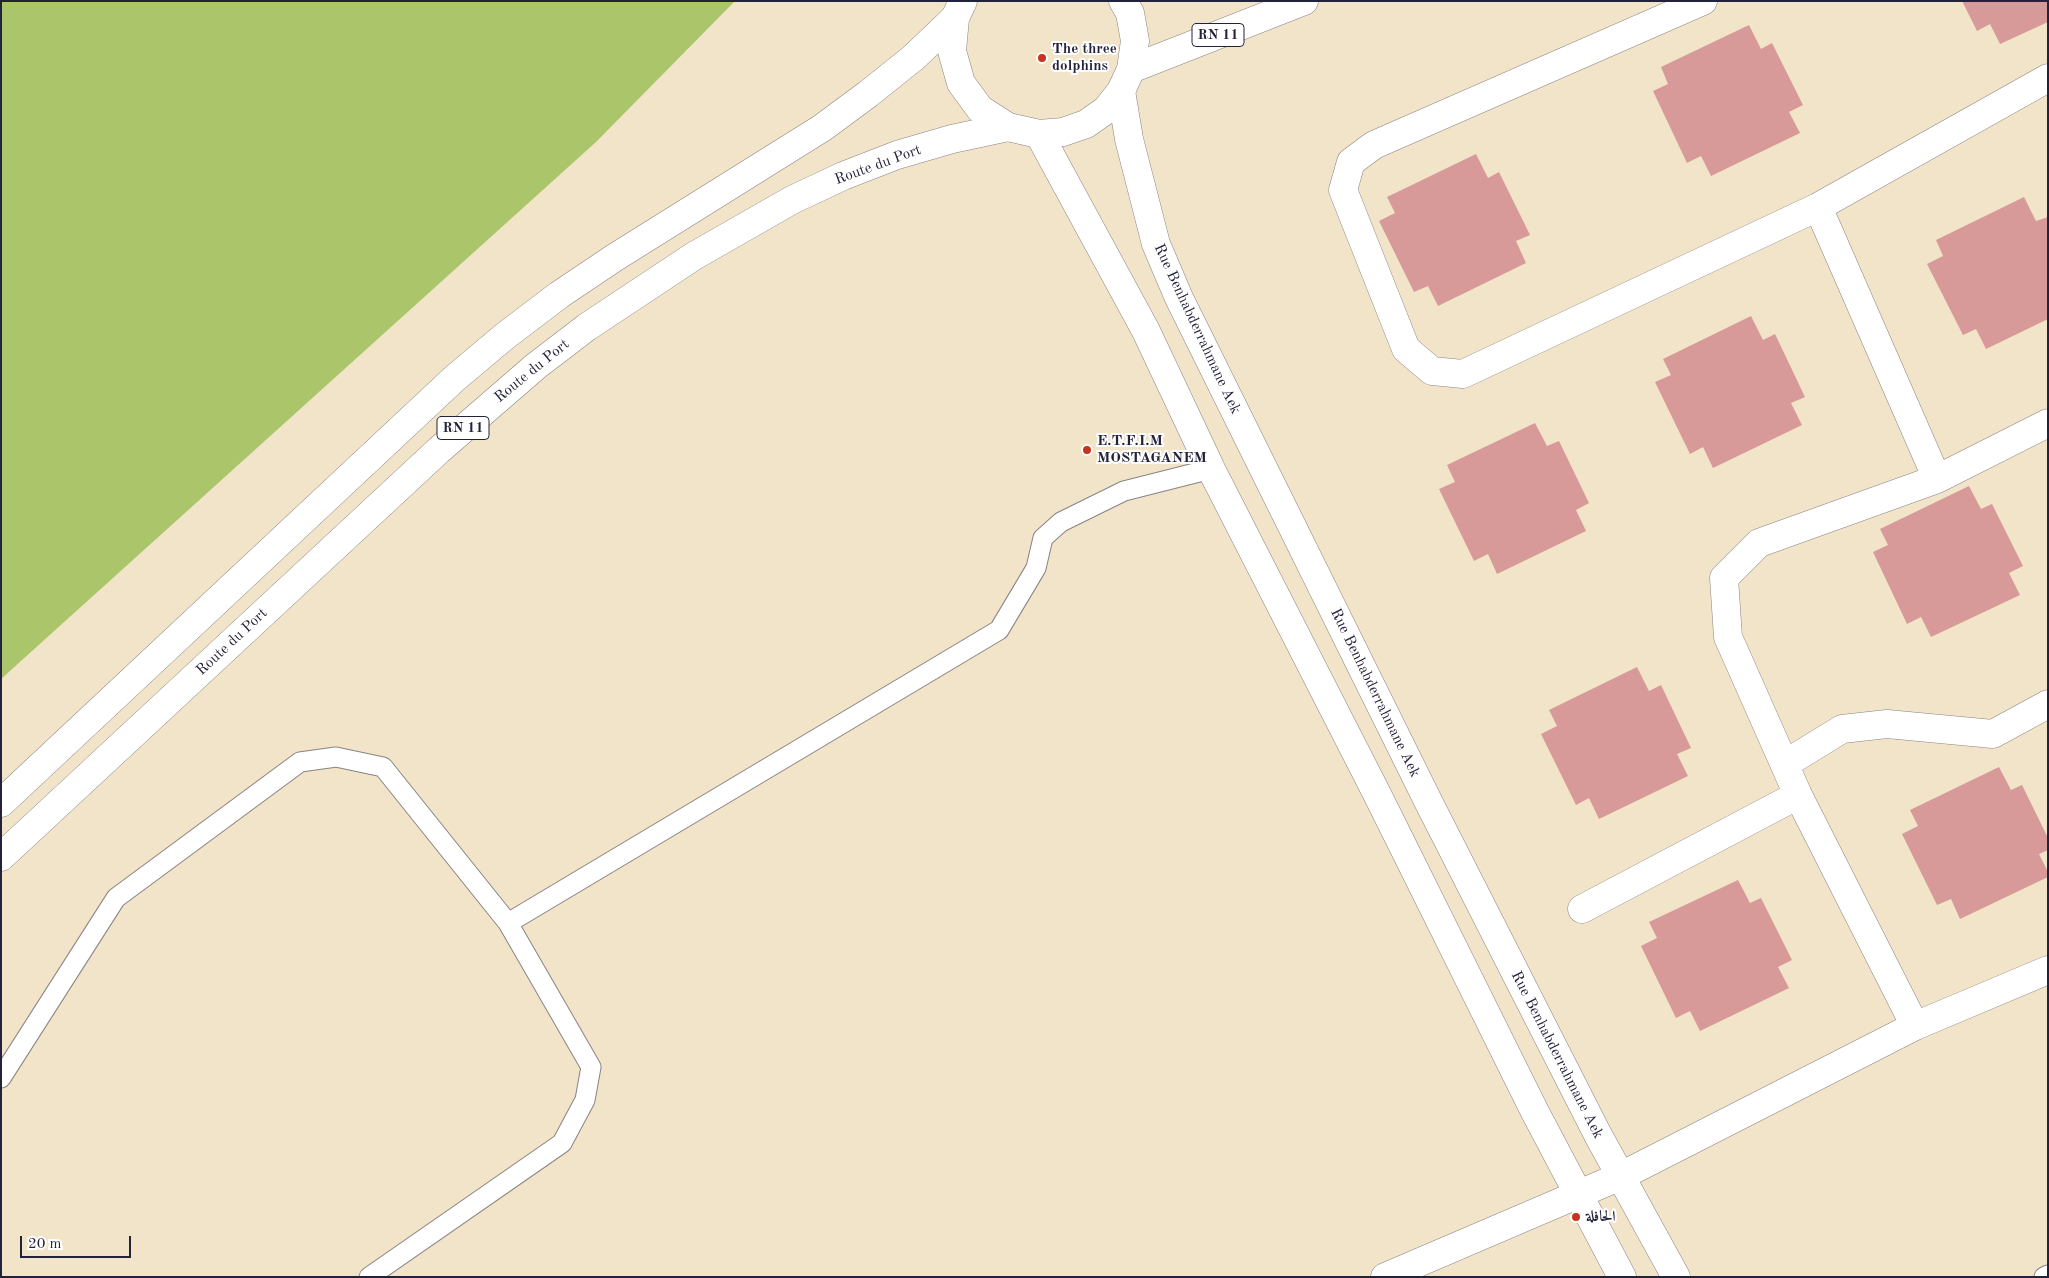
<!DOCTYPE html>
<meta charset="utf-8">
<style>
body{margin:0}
#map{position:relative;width:2049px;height:1278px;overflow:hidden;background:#f1e4c8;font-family:"Old Standard TT",serif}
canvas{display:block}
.frame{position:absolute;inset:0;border:2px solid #22223b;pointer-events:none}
.scale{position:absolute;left:20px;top:1236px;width:111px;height:22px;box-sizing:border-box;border:2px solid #22223b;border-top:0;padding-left:6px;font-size:15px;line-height:18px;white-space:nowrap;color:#22223b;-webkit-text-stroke:4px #fff;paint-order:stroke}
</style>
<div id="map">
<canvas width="2049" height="1278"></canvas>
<div class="frame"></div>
<div class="scale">20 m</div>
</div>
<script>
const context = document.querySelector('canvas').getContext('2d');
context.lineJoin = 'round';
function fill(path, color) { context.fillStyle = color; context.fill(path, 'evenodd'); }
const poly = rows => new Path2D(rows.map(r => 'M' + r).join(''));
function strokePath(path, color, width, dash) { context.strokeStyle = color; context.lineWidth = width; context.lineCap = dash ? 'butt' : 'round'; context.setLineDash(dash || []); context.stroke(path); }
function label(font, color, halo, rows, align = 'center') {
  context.font = font + ' "Old Standard TT",Amiri,serif'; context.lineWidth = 4; context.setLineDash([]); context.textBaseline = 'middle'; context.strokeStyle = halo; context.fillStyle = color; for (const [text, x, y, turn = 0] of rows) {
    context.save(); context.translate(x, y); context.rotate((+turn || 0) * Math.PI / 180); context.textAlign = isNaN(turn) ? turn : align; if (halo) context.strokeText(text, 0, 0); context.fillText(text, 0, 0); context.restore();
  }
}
const green = poly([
 [1,1,735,1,596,142,1,679]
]);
const building = poly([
 [1962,1,2048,1,2048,22,2000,44,1990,24,1977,31],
 [1749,25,1761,49,1772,43,1803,105,1789,112,1800,133,1711,176,1701,156,1687,163,1653,91,1668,84,1661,67],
 [1476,154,1488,178,1499,172,1530,235,1516,241,1526,263,1438,306,1428,286,1414,292,1379,221,1395,213,1387,197],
 [2024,197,2036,221,2048,217,2048,319,1986,349,1976,329,1963,335,1927,264,1943,256,1936,240],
 [1751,316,1763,340,1775,334,1805,397,1791,403,1802,425,1713,468,1703,447,1690,454,1655,382,1671,375,1663,359],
 [1535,423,1547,446,1559,441,1589,503,1576,510,1586,531,1497,574,1488,554,1474,561,1439,489,1455,482,1447,465],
 [1969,486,1981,509,1992,504,2023,566,2009,573,2020,595,1931,637,1921,617,1907,624,1873,552,1888,545,1880,529],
 [1637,667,1649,691,1661,685,1691,748,1677,754,1688,776,1599,819,1589,798,1576,805,1541,734,1557,726,1549,710],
 [1999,767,2011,790,2022,785,2048,838,2048,850,2039,854,2048,872,2048,877,1960,919,1951,899,1937,905,1902,834,1918,826,1910,810],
 [1738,880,1750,903,1761,898,1792,960,1778,967,1789,988,1700,1031,1690,1011,1676,1018,1641,946,1657,938,1649,922]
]);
const lane = poly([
 [508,923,999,630,1036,568,1043,538,1061,522,1124,491,1211,469],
 [1,1078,116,898,300,762,336,757,383,767,508,923,591,1067,585,1100,562,1143,369,1277],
 [2044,1277,2048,1275]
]);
const street = poly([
 [1703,1,1374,145,1351,162,1343,190,1406,349,1432,371,1463,374,1818,207,2048,78],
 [1818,207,1937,479],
 [1785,764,1842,729,1887,724,1993,734,2048,704],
 [1582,909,1798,795],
 [1915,1026,1798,795,1728,637,1724,578,1759,543,1937,479,2048,423],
 [1385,1277,1621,1176,1915,1026,2048,970]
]);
const secondary = poly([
 [1121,91,1129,139,1156,244,1179,298,1429,803,1598,1135,1676,1277],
 [1039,134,1146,331,1211,469,1377,794,1535,1112,1622,1277]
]);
const primary = poly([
 [1,803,455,378,505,336,559,295,614,258,822,128,868,94,913,58,955,18],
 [1,857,439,450,536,366,587,327,694,256,792,200,843,176,897,155,952,139,1008,127]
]);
const highway = poly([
 [963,1,955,18,952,51,961,83,980,109,1008,127,1039,134,1063,132,1086,124,1106,110,1121,91,1131,69,1135,41,1130,13,1123,1],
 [1131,69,1304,1]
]);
const markers = [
 [1042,58,5,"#c8321e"],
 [1087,450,5,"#c8321e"],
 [1576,1217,5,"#c8321e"]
];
const shields = [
 [1218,35,52],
 [463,428,52]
];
const shieldNames = [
 ["RN 11",1218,35],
 ["RN 11",463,428]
];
const poiNames = [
 ["The three",1052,49],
 ["dolphins",1052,66],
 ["E.T.F.I.M",1097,441],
 ["MOSTAGANEM",1097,458],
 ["الحافلة",1586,1217]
];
const streetNames = [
 ["Route du Port",878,165,-20],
 ["Rue Benhabderrahmane Aek",1197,329,65],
 ["Route du Port",532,371,-39],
 ["Route du Port",232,642,-43],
 ["Rue Benhabderrahmane Aek",1375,693,64],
 ["Rue Benhabderrahmane Aek",1557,1055,63]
];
fill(green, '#abc56b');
fill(building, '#d79a98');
strokePath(lane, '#8a8382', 21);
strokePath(street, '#8a8382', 29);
strokePath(secondary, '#8a8382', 29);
strokePath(primary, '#8a8382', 29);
strokePath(highway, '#8a8382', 29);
strokePath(lane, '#fff', 19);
strokePath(street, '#fff', 28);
strokePath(secondary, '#fff', 28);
strokePath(primary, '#fff', 28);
strokePath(highway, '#fff', 28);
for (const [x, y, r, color] of markers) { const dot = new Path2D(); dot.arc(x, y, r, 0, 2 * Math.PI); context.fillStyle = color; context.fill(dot); strokePath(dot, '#fff', 2); }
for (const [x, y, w] of shields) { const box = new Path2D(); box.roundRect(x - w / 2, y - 11.5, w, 23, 4); context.fillStyle = '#fff'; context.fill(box); strokePath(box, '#22223b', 1); }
label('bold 14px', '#22223b', null, shieldNames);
label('bold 15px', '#22223b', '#fff', poiNames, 'left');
label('15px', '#22223b', '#fff', streetNames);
</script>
